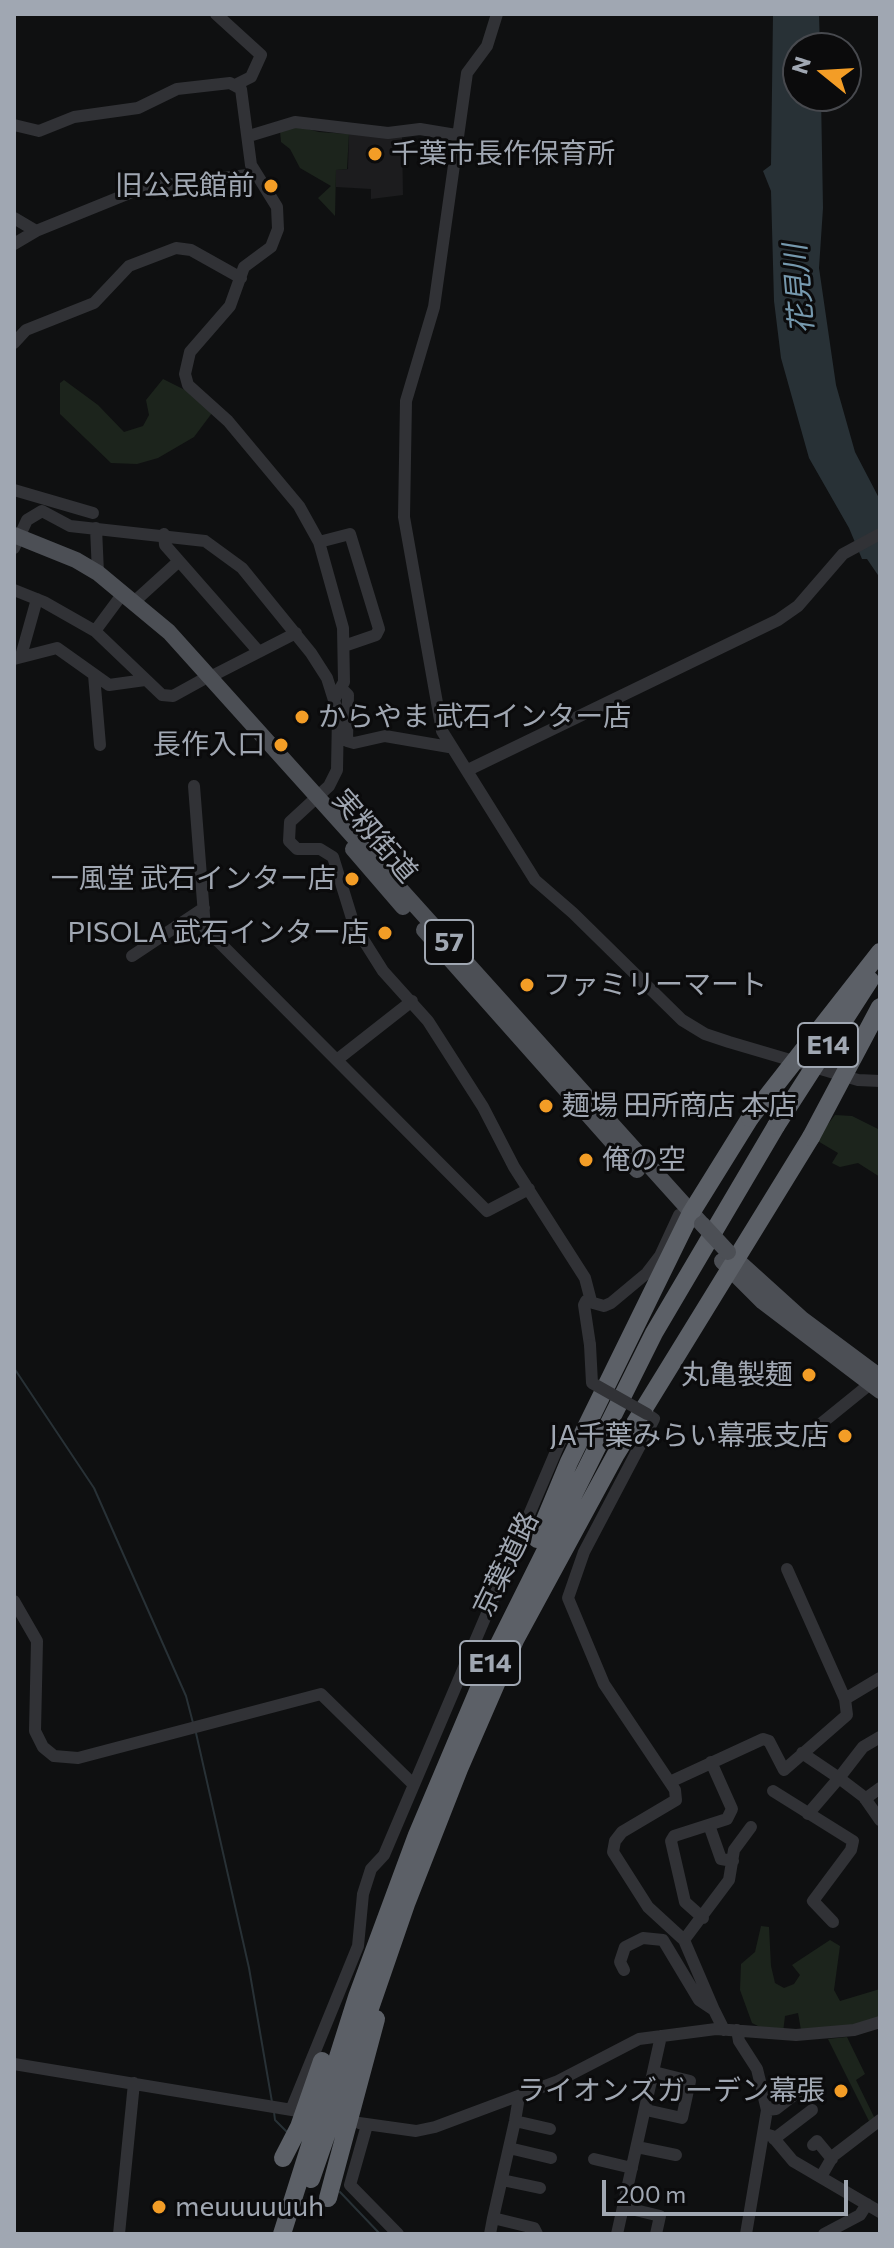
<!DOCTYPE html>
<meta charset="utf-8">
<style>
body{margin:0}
#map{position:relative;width:894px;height:2248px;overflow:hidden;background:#0f1011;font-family:Commissioner,sans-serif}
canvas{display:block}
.frame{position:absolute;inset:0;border:16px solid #a0a7b2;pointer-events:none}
.north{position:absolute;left:782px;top:32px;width:80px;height:80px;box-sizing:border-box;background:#0b0b0c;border:2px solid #47494e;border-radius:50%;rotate:288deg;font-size:22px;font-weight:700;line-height:32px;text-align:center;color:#a0a7b2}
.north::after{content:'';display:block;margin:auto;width:28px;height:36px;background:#f39d26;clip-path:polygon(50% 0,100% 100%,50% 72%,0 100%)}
.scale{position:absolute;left:602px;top:2180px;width:246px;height:36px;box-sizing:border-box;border:4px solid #a0a7b2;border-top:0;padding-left:10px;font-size:24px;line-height:28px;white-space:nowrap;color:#a0a7b2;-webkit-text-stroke:6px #0b0b0c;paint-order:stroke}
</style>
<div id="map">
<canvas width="894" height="2248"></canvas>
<div class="frame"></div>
<div class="north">N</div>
<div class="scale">200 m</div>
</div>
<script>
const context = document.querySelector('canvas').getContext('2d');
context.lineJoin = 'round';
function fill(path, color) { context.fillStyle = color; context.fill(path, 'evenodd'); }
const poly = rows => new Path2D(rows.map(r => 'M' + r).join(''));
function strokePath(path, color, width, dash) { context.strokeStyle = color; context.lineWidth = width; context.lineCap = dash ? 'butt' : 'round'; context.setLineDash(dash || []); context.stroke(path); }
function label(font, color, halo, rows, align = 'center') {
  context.font = font + ' Commissioner,"Noto Sans JP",sans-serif'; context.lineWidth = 6; context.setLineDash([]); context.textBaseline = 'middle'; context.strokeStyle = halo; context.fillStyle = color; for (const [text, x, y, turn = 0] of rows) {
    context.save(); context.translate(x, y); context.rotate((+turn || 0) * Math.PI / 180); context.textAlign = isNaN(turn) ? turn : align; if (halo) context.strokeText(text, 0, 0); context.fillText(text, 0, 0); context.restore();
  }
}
const built = poly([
 [349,133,402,137,403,195,371,199,371,189,336,187,336,170,348,169]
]);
const green = poly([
 [296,126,319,132,349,134,347,169,336,170,335,216,318,198,331,186,300,168,290,149,281,142,280,131],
 [163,379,187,391,212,413,194,437,158,458,137,464,111,463,60,414,60,383,64,380,98,405,124,432,143,426,149,415,146,400],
 [835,1115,852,1116,880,1130,880,1177,858,1163,840,1167,832,1163,838,1153,816,1140],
 [761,1926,769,1927,771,1966,775,1983,784,1988,794,1984,800,1975,792,1965,830,1940,840,1946,834,1990,840,2001,880,1989,880,2024,801,2030,798,2013,785,2016,783,2032,772,2033,752,2023,740,1990,741,1964,755,1952],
 [847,2037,865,2074,856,2080,876,2121,862,2132,860,2127,869,2121,828,2039]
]);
const water = poly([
 [773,14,819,14,820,48,798,48,798,96,821,96,823,208,819,268,836,385,855,452,880,500,880,578,867,559,862,559,849,528,809,458,781,358,774,301,771,191,763,171,771,165]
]);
const stream = poly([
 [14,1368,94,1488,186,1696,193,1723],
 [196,1733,249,1968,272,2102],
 [274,2112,275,2120,288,2133],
 [340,2192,380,2234]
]);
const minor = poly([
 [216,14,261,55,251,77,237,84],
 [497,14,487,46,467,73,434,307,406,401,404,517,442,731,535,880,573,913,682,1020,705,1034,729,1042,858,1080,880,1081],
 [14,125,39,131,74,117,138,108,177,89,230,83,241,89,251,165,277,207,278,229,271,247,244,267,230,306,190,352,185,374,188,385,228,421,299,506,319,542,343,628,344,682,335,698],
 [249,136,295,122,388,133,420,129,456,135],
 [14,218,36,231,142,188,255,174],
 [14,244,36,231],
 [14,343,26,330,94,303,129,266,176,248,191,250,241,278],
 [14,490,93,513],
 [96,528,98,573],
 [164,534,165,545,259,652],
 [319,542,350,534,379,629,376,635,344,646],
 [14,548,27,520,42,511,70,526,205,541,242,568,311,653,327,678,338,713,337,770,329,786,290,822,289,841,297,849,320,849,333,857,354,925,383,971,428,1021,483,1107,514,1167,585,1278,591,1301],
 [14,590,44,602,95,631,162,695,173,696,202,680],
 [135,601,179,561],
 [95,631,118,600],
 [21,656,37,599],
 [14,659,57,648,109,685,145,680],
 [94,675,100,745],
 [210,677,296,633],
 [342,689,348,695,347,741,354,743,385,736,449,747],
 [468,770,778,620,798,606,843,554,880,534],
 [194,786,205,928,487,1211,529,1189],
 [132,956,204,908],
 [338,1059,412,1001],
 [590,1345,584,1305,586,1301,604,1306,611,1303,647,1273,660,1256,679,1215],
 [647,1414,654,1419,584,1552,568,1598,604,1684,675,1790,676,1800,622,1832,615,1841,613,1852,648,1907,684,1940,714,2010],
 [807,1435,870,1384],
 [14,1601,37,1641,35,1731,43,1747,54,1756,78,1758,321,1694,413,1784],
 [845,1699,880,1678],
 [880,1737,863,1747,839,1778,864,1797,880,1820],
 [802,1753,839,1778,808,1814],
 [672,1781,763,1739,769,1741,784,1770,847,1715,845,1699,787,1569],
 [773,1791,853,1841,851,1850,813,1901,833,1922],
 [865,1799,880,1788],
 [709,1825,721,1859,733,1861],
 [703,1918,685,1902,671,1841,674,1836,727,1819,732,1809,711,1762],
 [684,1940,729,1880,734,1850,751,1827],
 [624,1970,620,1962,625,1947,643,1938,663,1940,699,2000,714,2010,724,2030],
 [737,2030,739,2041,757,2069,767,2110,746,2234],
 [14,2064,298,2111],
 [291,2110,358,1946,363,1894,371,1869,384,1855,560,1442],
 [646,2110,682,2118,690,2081,654,2072],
 [767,2110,776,2109,803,2088],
 [515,2121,550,2129],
 [359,2123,416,2131,435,2127,558,2081,639,2039,716,2029,796,2035,854,2030,880,2022],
 [367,2125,350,2185,398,2234],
 [765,2134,772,2136,793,2161,880,2212],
 [774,2139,812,2110],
 [813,2145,817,2141,832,2159],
 [637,2147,676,2155],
 [509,2148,551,2158],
 [594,2159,632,2168],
 [822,2175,833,2156,880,2120],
 [502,2180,540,2188],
 [623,2207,660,2216,656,2234],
 [493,2218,515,2121,518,2103,515,2097],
 [119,2234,134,2083],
 [490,2234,493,2218,534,2228,537,2234],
 [617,2234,661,2036],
 [824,2234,860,2215,867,2204]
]);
const major = poly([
 [14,535,76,560,98,573,169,632,700,1222],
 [353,849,403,907],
 [424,930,637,1170],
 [722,1261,763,1302,880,1391],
 [739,1262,802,1319,880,1377]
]);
const highway = poly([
 [537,1539,569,1462,691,1213,750,1118],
 [515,1640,616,1454,811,1137],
 [283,2158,299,2127,322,2061],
 [311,2179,406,1904,459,1769,519,1631],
 [328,2198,376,2019],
 [282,2234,357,1997,417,1835,491,1660,654,1333,776,1126]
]);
const minorBridge = poly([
 [590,1345,592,1383,647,1414]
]);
const majorBridge = poly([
 [702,1224,728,1252]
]);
const highwayBridge = poly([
 [750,1118,880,952],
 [776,1126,870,980],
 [811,1137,880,1007]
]);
const markers = [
 [375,154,8,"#f39d26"],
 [271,186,8,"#f39d26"],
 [302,717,8,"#f39d26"],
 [281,745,8,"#f39d26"],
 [352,879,8,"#f39d26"],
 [385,933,8,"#f39d26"],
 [527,985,8,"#f39d26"],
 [546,1106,8,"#f39d26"],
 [586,1160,8,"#f39d26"],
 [809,1375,8,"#f39d26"],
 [845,1436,8,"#f39d26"],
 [841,2091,8,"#f39d26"],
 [159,2207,8,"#f39d26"]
];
const shields = [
 [449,942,48],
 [828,1045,60],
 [490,1663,60]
];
const shieldNames = [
 ["57",449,942],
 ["E14",828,1045],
 ["E14",490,1663]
];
const poiNames = [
 ["千葉市長作保育所",391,154,"left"],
 ["旧公民館前",255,186],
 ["からやま 武石インター店",318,717,"left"],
 ["長作入口",265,745],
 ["一風堂 武石インター店",336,879],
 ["PISOLA 武石インター店",369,933],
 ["ファミリーマート",543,985,"left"],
 ["麺場 田所商店 本店",562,1106,"left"],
 ["俺の空",602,1160,"left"],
 ["丸亀製麺",793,1375],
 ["JA千葉みらい幕張支店",829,1436],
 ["ライオンズガーデン幕張",825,2091],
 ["meuuuuuuh",175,2207,"left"]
];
const streetNames = [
 ["実籾街道",375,836,49],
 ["京葉道路",506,1564,-64]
];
const waterNames = [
 ["花見川",799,289,-95]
];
fill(built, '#1c1c1e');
fill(green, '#1c241c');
fill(water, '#283136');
strokePath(stream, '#283136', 2);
strokePath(minor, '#313236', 12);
strokePath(major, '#4c4f55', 16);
strokePath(highway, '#5c6067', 18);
strokePath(minorBridge, '#313236', 12);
strokePath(majorBridge, '#4c4f55', 16);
strokePath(highwayBridge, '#5c6067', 18);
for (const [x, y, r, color] of markers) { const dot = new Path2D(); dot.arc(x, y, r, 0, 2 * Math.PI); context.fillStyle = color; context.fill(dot); strokePath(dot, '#0b0b0c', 3); }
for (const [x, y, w] of shields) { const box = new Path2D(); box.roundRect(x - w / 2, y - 22, w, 44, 6); context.fillStyle = '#0b0b0c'; context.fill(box); strokePath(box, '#a0a7b2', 2); }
label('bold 26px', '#a0a7b2', null, shieldNames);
label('28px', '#a0a7b2', '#0b0b0c', poiNames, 'right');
label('28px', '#a0a7b2', '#0b0b0c', streetNames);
label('italic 30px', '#7699ae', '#0b0b0c', waterNames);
</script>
